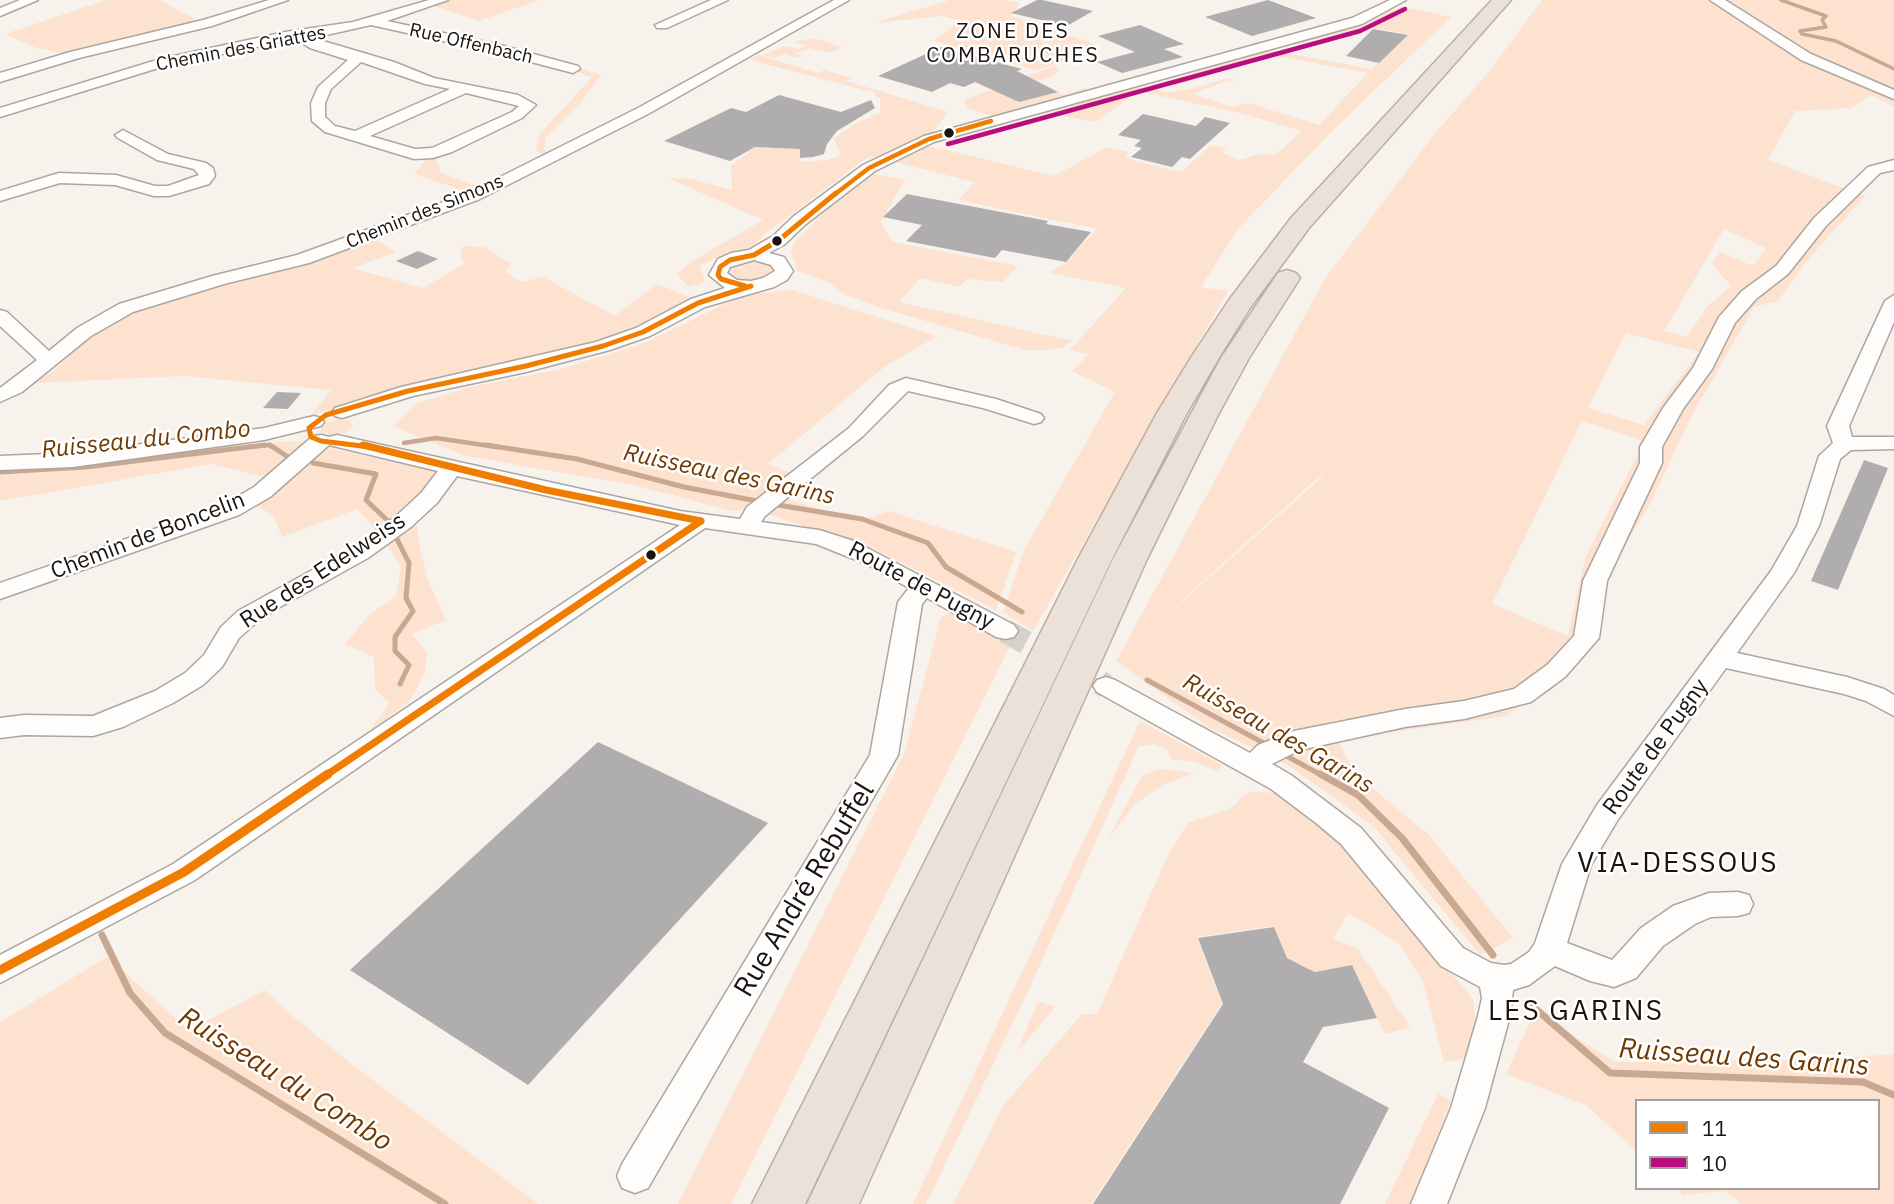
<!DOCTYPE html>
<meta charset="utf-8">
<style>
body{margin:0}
#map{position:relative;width:1894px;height:1204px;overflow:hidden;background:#f8f2ed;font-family:"IBM Plex Sans",sans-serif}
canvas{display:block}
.legend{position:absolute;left:1635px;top:1099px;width:245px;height:91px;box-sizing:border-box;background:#fff;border:2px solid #a3a19f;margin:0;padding:9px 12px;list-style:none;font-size:21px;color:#1a130f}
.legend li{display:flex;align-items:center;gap:14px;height:35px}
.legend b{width:35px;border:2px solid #a3a19f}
</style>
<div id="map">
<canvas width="1894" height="1204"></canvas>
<ul class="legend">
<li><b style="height:9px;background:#f07d00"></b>11</li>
<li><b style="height:9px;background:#b70d7f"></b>10</li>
</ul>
</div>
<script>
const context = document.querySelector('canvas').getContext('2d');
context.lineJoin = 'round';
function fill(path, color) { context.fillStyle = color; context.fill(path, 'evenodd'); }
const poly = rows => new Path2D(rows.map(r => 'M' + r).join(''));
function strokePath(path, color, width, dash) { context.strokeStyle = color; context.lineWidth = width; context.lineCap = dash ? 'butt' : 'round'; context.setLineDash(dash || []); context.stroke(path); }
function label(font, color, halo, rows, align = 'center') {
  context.font = font + ' "IBM Plex Sans",sans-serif'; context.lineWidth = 5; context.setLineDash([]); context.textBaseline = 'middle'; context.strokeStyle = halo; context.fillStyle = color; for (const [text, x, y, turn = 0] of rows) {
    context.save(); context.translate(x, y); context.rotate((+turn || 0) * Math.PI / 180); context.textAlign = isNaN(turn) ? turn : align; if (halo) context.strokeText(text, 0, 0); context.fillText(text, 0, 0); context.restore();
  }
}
const green = poly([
 [106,0,159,0,203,23,69,55,34,47,5,34],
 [446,0,539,0,479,21,429,4],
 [950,0,1004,0,1020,3,1011,16,1097,45,1058,64,1035,70,934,41,960,21,942,16,873,23],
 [1542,0,1894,0,1894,107,1871,95,1851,108,1795,111,1768,160,1865,196,1805,263,1778,301,1754,307,1691,417,1650,504,1606,577,1576,666,1506,716,1337,740,1355,774,1429,835,1513,938,1480,955,1374,827,1288,765,1209,727,1116,661,1326,277,1437,131,1487,74],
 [1724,229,1766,248,1753,266,1720,252,1712,264,1731,286,1707,307,1687,337,1664,331],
 [1626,333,1699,352,1644,425,1588,408],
 [1582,421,1640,440,1638,454,1585,558,1568,636,1492,604],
 [1324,472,1317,482,1176,607,1176,606],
 [1402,7,1451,17,1333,130,1238,229,1201,287,1228,291,1033,631,1003,612,1024,550,1115,392,1072,371,1089,354,1070,350,1126,288,1049,273,1066,262,1097,229,959,200,974,182,895,162,929,146,1054,176,1107,147,1128,152,1126,157,1134,161,1181,172,1211,145,1228,149,1222,152,1238,160,1261,154,1275,155,1302,131,1240,113,1138,91,1096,122,1056,115,1051,110,1138,87,1167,92,1186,90,1230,78,1237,82,1228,80,1193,94,1232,107,1248,103,1319,125,1368,73,1277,56,1180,84,1171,86,1160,83,1270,50,1372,69,1409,34,1367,27,1294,45,1296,43],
 [813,38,842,47,829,53,809,48,795,53,802,56,798,58,784,54,773,58,763,55,784,46,798,49,806,45,794,42],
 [759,55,818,73,824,70,852,78,847,81,948,112,933,132,925,137,881,156,865,159,765,234,752,248,713,259,700,266,705,282,688,287,677,274,691,262,763,220,668,178,691,179,732,190,731,166,755,147,800,149,801,162,827,160,841,155,834,138,854,124,880,113,880,98,874,95,876,93,750,60],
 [1054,66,1059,69,1053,76,1001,93,1019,102,1058,92,1064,95,1085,88,1093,93,1001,119,968,108,964,100],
 [580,69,601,75,582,101,546,137,544,149,551,156,544,160,536,148,540,134,592,77,574,71],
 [435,155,441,173,484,189,473,194,414,174,430,156],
 [873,174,905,180,881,222,893,242,1018,266,1003,282,968,279,959,287,920,278,899,302,1073,341,1063,347,1046,350,1025,350,881,308,846,295,828,282,797,271,791,252,795,242,829,207],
 [374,238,396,252,352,268,423,288,464,264,460,253,463,246,484,247,511,264,505,271,521,282,543,277,615,316,657,284,695,299,651,323,592,343,508,365,442,377,347,402,344,404,347,406,311,415,331,390,184,376,33,383,51,373,108,320,167,296],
 [755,258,774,265,775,272,760,281,735,281,725,275,727,267],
 [792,290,937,336,883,368,768,464,791,473,747,509,732,511,634,485,466,456,393,426,417,403,470,387,557,370,645,343,743,295],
 [337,419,350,420,353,427,347,432,333,436,320,432,324,424],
 [295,441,437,471,422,491,396,515,417,526,419,545,428,581,446,620,412,634,427,652,425,672,411,700,369,732,390,703,375,689,374,657,345,644,370,614,396,597,401,566,378,532,357,509,282,537,273,515,255,505,269,478,212,464,0,501,0,474,15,468,226,446],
 [783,498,860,521,889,511,1016,552,996,610,872,548,764,513],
 [954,612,972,619,1012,642,731,1204,678,1204,904,754,941,617],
 [1140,721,1222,765,1217,771,1195,762,1172,759,1166,749,1155,744,1139,746,1023,1002,926,1204,913,1204],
 [1162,769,1194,773,1162,785,1134,805,1107,841,1142,775],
 [1253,791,1273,793,1289,800,1348,851,1473,999,1476,1028,1467,1058,1444,1062,1423,982,1399,943,1348,913,1333,939,1358,949,1410,1027,1385,1034,1352,965,1314,972,1289,961,1273,926,1197,937,1222,1004,1091,1204,953,1204,1003,1106,1082,1014,1097,1014,1169,853,1188,823,1230,809,1244,795],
 [107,957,189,1030,265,990,284,1009,353,1065,538,1204,0,1204,0,1022],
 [1038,1001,1055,1007,1017,1052],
 [1535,1011,1615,1062,1816,1060,1894,1054,1894,1204,1742,1204,1724,1191,1683,1195,1676,1188,1878,1188,1878,1101,1637,1101,1637,1152,1586,1105,1506,1074],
 [1438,1094,1451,1100,1411,1204,1385,1204]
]);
const streamFar3 = poly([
 [1781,0,1826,16,1822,20,1826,27,1800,31,1802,34,1836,41,1894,69]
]);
const streamFar2 = poly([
 [404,443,436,438,497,447],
 [248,447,269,445,272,447]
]);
const streamFar1 = poly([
 [270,445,291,459],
 [486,445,577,459,684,487,762,502],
 [313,463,376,474,366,500,389,522],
 [0,472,86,467,265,445],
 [772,504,862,519,928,543,946,567,1022,612],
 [396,537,409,563,406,598,413,611,395,637,395,651,409,665,400,684],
 [1147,680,1269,746],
 [1281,753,1323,776]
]);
const stream = poly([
 [1320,774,1358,795,1402,838,1493,955],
 [102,935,130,993,165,1033,445,1204],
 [1530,1004,1610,1073,1863,1082,1894,1095]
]);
const building = poly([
 [1037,0,1042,0,1093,11,1067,26,1011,13],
 [1268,0,1316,18,1252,36,1205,17],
 [1140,25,1184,44,1164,49,1183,57,1122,73,1097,62,1135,52,1098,36],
 [1373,29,1408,35,1379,63,1346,56],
 [941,47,1022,69,1017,71,1058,92,1019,102,975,82,964,87,950,83,932,92,878,76],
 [779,95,841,112,871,100,875,108,837,131,827,144,824,154,813,157,800,158,800,149,755,147,730,161,664,141,731,108,746,112],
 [1143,114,1196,126,1205,117,1230,123,1190,159,1182,157,1172,167,1131,157,1142,148,1134,146,1141,140,1118,135],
 [907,194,1048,221,1046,224,1091,232,1066,262,1002,250,995,258,906,241,922,225,883,217],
 [418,251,438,259,417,269,396,261],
 [277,392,301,393,288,409,263,408],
 [1864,460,1888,468,1838,590,1811,581],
 [598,742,768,823,528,1085,350,970],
 [1274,927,1287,958,1304,967,1315,972,1352,965,1377,1018,1323,1027,1303,1062,1389,1108,1340,1204,1093,1204,1223,1004,1198,938]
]);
const minorTunnel = poly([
 [1005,631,1106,686]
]);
const minor = poly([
 [20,0,38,0,0,16,0,8,20,0],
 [269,0,288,0,212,26,79,58,0,82,0,73,70,52,203,20,269,0],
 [429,0,448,0,387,21,500,45,578,66,580,69,573,73,493,52,371,25,313,38,394,62,434,78,518,95,536,105,522,118,452,152,433,158,414,159,325,132,312,121,311,103,318,87,348,60,310,48,296,39,168,65,0,117,0,108,160,59,285,32,353,22,429,0],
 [361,62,425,84,450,89,355,131,335,126,325,117,325,103,331,89,361,62],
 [466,93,519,106,512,112,432,148,415,149,370,136,466,93],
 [711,0,728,0,667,28,657,28,655,25,711,0],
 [834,0,849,0,648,114,480,199,309,263,224,284,133,312,91,336,22,392,0,402,0,388,37,360,0,326,0,310,7,312,49,351,77,328,119,304,212,276,297,255,468,193,638,108,834,0],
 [1390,0,1406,0,1362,24,934,142,875,171,806,224,785,244,769,253,784,257,793,271,787,280,774,287,705,307,650,336,610,350,526,372,413,396,342,418,335,416,332,412,335,408,401,387,596,342,636,328,691,299,725,288,709,275,718,259,731,253,749,250,773,236,794,216,863,165,924,136,1352,18,1390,0],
 [754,260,771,265,775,271,763,278,751,281,737,280,727,273,730,267,754,260],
 [1710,0,1725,0,1811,54,1894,90,1894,99,1801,60,1710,0],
 [123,130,168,154,206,163,213,168,215,176,209,184,169,196,154,196,115,185,60,183,0,201,0,191,59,173,116,175,155,186,168,186,199,175,194,169,157,160,118,138,115,135,123,130],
 [1894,160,1894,170,1880,173,1826,226,1788,274,1756,299,1735,323,1712,369,1683,409,1662,447,1662,463,1607,581,1599,638,1565,677,1531,702,1464,719,1405,727,1300,750,1272,764,1291,775,1361,828,1463,948,1491,963,1504,965,1511,964,1529,952,1535,943,1562,864,1597,805,1771,571,1797,526,1819,456,1833,443,1827,426,1885,301,1894,295,1894,322,1849,426,1852,437,1894,437,1894,449,1851,450,1840,459,1819,526,1794,573,1737,653,1847,677,1884,689,1894,695,1894,716,1866,701,1844,694,1726,668,1617,821,1591,865,1567,943,1612,960,1641,928,1673,906,1709,893,1738,892,1749,895,1753,904,1749,913,1738,916,1711,917,1695,924,1663,946,1636,978,1614,987,1590,981,1555,966,1529,985,1513,990,1510,1016,1485,1108,1447,1204,1411,1204,1451,1108,1478,1016,1482,998,1480,987,1441,966,1341,844,1316,823,1271,789,1097,692,1093,686,1097,680,1106,677,1115,680,1250,753,1258,745,1294,731,1405,709,1464,701,1514,689,1547,665,1574,636,1583,581,1640,463,1640,447,1663,408,1693,368,1719,317,1742,291,1776,266,1814,218,1868,167,1894,160],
 [906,378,996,399,1041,414,1044,418,1041,422,1034,424,983,408,908,391,863,436,765,516,761,522,819,530,854,541,1014,625,1018,631,1014,637,1005,639,996,637,927,598,922,604,898,755,648,1188,635,1193,622,1188,617,1176,622,1164,870,755,898,602,909,588,866,564,816,544,705,528,195,880,0,983,0,955,173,864,680,525,457,476,437,503,411,527,368,558,280,607,256,623,239,638,222,667,203,685,173,703,123,727,93,736,24,735,0,738,0,718,24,715,93,716,155,691,185,673,204,655,221,627,238,611,352,548,395,517,421,493,438,471,329,445,270,497,239,515,0,599,0,583,223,505,254,487,313,436,321,435,329,437,337,435,680,511,740,519,747,507,849,428,889,385,906,378],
 [314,416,321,418,324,422,321,426,264,440,73,467,0,470,0,456,73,453,264,428,314,416]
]);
const highway = poly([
 [1492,0,1511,0,1309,228,1250,308,1220,356,1187,413,1113,557,805,1204,752,1204,1079,557,1157,413,1192,356,1229,300,1291,218,1492,0],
 [1287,270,1296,273,1300,278,1249,358,1218,415,1147,559,859,1204,807,1204,1113,559,1221,358,1278,273,1287,270]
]);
const bus1Far3 = poly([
 [834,195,869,168,929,139,991,121]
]);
const bus1Far2 = poly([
 [745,286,721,279,718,275,720,267,730,260,754,255,779,240,836,193],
 [370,447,321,441,311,437,309,428,326,415,408,391,526,366,603,346,643,332,698,303,751,286]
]);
const bus1Far1 = poly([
 [363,445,546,490,701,521],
 [325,776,701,521]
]);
const bus1 = poly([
 [0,970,184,872,328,774]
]);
const bus2 = poly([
 [948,144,1360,31,1405,9]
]);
const markers = [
 [949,133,6,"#1a130f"],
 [777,241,6,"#1a130f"],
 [651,555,6,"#1a130f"]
];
const farStreetnames = [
 ["Rue Offenbach",471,44,13],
 ["Chemin des Griattes",241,49,-11],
 ["Chemin des Simons",425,212,-22]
];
const farNeighbourhoodnames = [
 ["ZONE DES",1013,32],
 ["COMBARUCHES",1013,56]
];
const streetNames = [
 ["Chemin de Boncelin",148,536,-21],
 ["Rue des Edelweiss",323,571,-33],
 ["Route de Pugny",921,586,28],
 ["Route de Pugny",1656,747,-54]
];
const waterNames = [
 ["Ruisseau du Combo",146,440,-6],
 ["Ruisseau des Garins",729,475,12],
 ["Ruisseau des Garins",1278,734,30]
];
const nearNeighbourhoodnames = [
 ["VIA-DESSOUS",1678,864],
 ["LES GARINS",1576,1012]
];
const nearStreetnames = [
 ["Rue André Rebuffel",805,890,-59]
];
const nearWaternames = [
 ["Ruisseau des Garins",1744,1058,4],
 ["Ruisseau du Combo",285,1080,32]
];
fill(green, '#fce2cf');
strokePath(streamFar3, '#c8a891', 3.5);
strokePath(streamFar2, '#c8a891', 4.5);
strokePath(streamFar1, '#c8a891', 5);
strokePath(stream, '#c8a891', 7);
fill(building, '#afadad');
strokePath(minorTunnel, '#d7d1cc', 24, [24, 12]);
strokePath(minor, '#aba6a1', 3);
strokePath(highway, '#bcaea4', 3);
fill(minor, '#fefdfc');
fill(highway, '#ece1d8');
strokePath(bus1Far3, '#f07d00', 4.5);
strokePath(bus1Far2, '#f07d00', 5);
strokePath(bus1Far1, '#f07d00', 7);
strokePath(bus1, '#f07d00', 9);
strokePath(bus2, '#b70d7f', 4.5);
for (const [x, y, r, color] of markers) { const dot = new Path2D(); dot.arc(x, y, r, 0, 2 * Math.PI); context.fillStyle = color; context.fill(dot); strokePath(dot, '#fff', 2.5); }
label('19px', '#1a130f', '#fff', farStreetnames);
context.letterSpacing = '2px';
label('21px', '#1a130f', '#fff', farNeighbourhoodnames);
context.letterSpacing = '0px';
label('23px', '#1a130f', '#fff', streetNames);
label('italic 24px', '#703900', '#fff', waterNames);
context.letterSpacing = '2px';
label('28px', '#1a130f', '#fff', nearNeighbourhoodnames);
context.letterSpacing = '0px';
label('28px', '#1a130f', '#fff', nearStreetnames);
label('italic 28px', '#703900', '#fff', nearWaternames);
</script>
